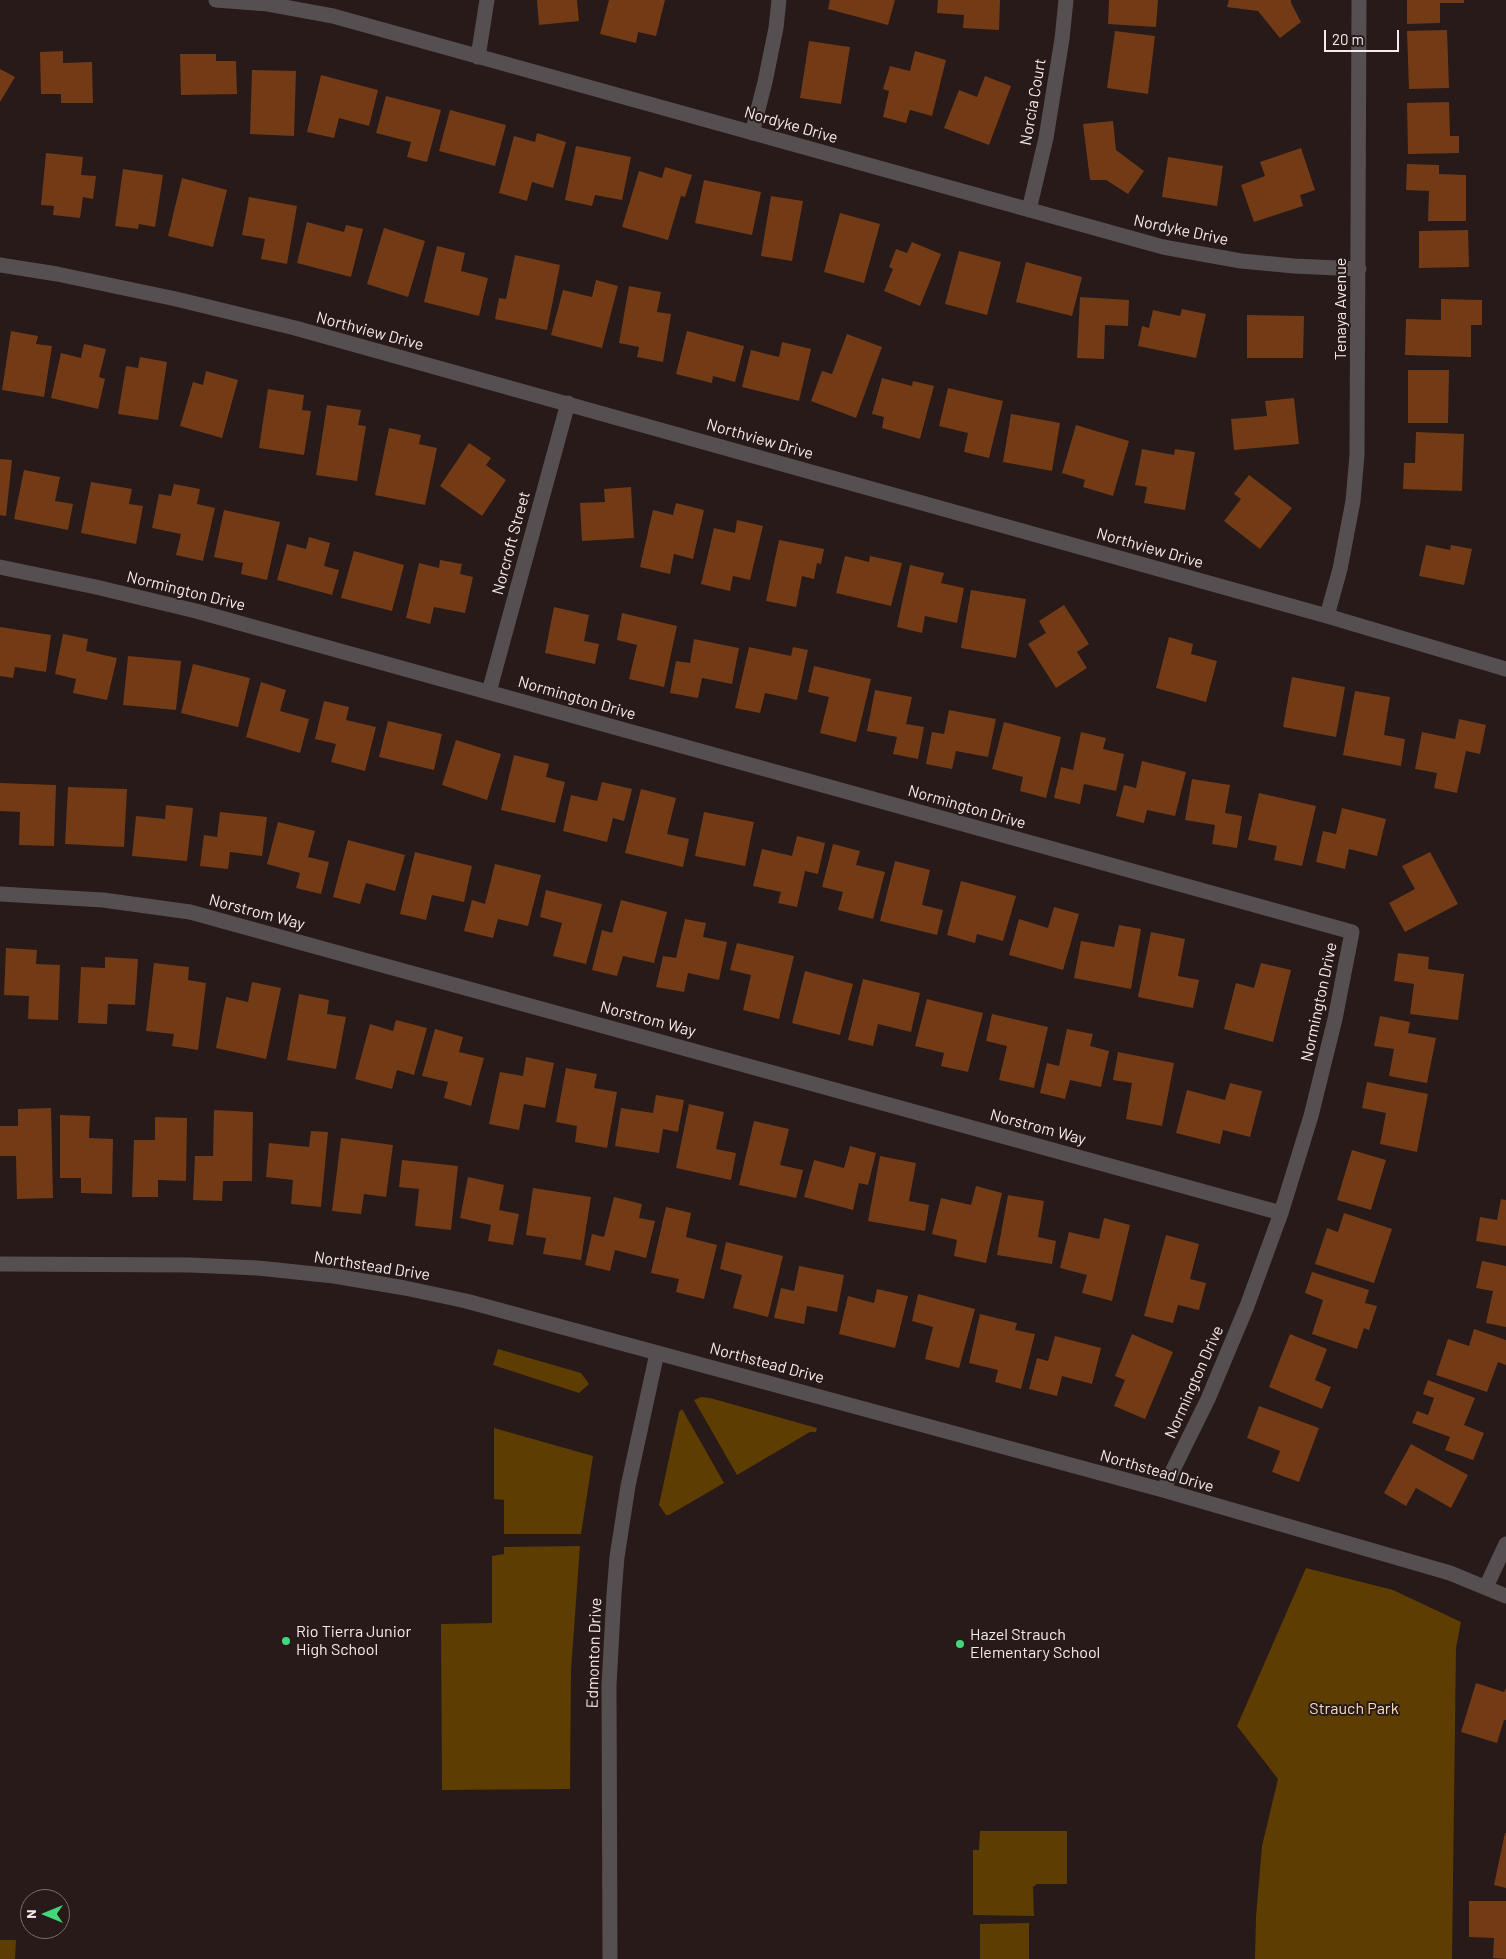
<!DOCTYPE html>
<style>
body{margin:0}
#map{position:relative;width:1506px;height:1959px;overflow:hidden;background:#271a19;font-family:Barlow,sans-serif}
canvas{display:block}
.north{position:absolute;left:20px;top:1889px;width:50px;height:50px;box-sizing:border-box;background:#271a19;border:1px solid #796e6d;border-radius:50%;rotate:270deg;font-size:14px;font-weight:700;line-height:20px;text-align:center;color:#f4ebea}
.north::after{content:'';display:block;margin:auto;width:18px;height:22px;background:#42d77b;clip-path:polygon(50% 0,100% 100%,50% 72%,0 100%)}
.scale{position:absolute;left:1324px;top:30px;width:75px;height:22px;box-sizing:border-box;border:2px solid #f4ebea;border-top:0;padding-left:6px;font-size:15px;line-height:18px;white-space:nowrap;color:#f4ebea;-webkit-text-stroke:4px #271a19;paint-order:stroke}
</style>
<div id="map">
<canvas width="1506" height="1959"></canvas>
<div class="north">N</div>
<div class="scale">20 m</div>
</div>
<script>
const context = document.querySelector('canvas').getContext('2d');
context.lineJoin = 'round';
function fill(path, color) { context.fillStyle = color; context.fill(path, 'evenodd'); }
const poly = rows => new Path2D(rows.map(r => 'M' + r).join(''));
function strokePath(path, color, width, dash) { context.strokeStyle = color; context.lineWidth = width; context.lineCap = dash ? 'butt' : 'round'; context.setLineDash(dash || []); context.stroke(path); }
function label(font, color, halo, rows, align = 'center') {
  context.font = font + ' Barlow,sans-serif'; context.lineWidth = 4; context.setLineDash([]); context.textBaseline = 'middle'; context.strokeStyle = halo; context.fillStyle = color; for (const [text, x, y, turn = 0] of rows) {
    context.save(); context.translate(x, y); context.rotate((+turn || 0) * Math.PI / 180); context.textAlign = isNaN(turn) ? turn : align; if (halo) context.strokeText(text, 0, 0); context.fillText(text, 0, 0); context.restore();
  }
}
const green = poly([
 [498,1349,581,1373,589,1384,579,1393,493,1365],
 [701,1397,710,1398,817,1428,816,1432,810,1432,737,1475,694,1400],
 [682,1409,724,1483,669,1515,666,1515,659,1505,679,1412],
 [494,1428,593,1456,581,1534,504,1534,504,1500,494,1499],
 [580,1546,571,1670,570,1789,442,1790,441,1624,492,1623,492,1556,504,1554,504,1547],
 [1306,1568,1393,1590,1461,1622,1456,1648,1452,1959,1255,1959,1256,1917,1262,1846,1278,1779,1237,1726],
 [980,1831,1067,1831,1067,1884,1037,1884,1033,1887,1034,1916,973,1915,973,1850,979,1850],
 [1029,1923,1029,1959,980,1959,980,1924],
 [0,1940,16,1940,15,1959,0,1959]
]);
const building = poly([
 [537,0,577,0,579,21,539,25],
 [609,0,665,0,656,36,638,32,636,43,600,34],
 [830,0,895,0,888,25,828,9],
 [938,0,1000,0,999,30,963,28,964,15,937,13],
 [1109,0,1158,0,1156,27,1108,24],
 [1229,0,1291,0,1291,3,1301,22,1280,38,1258,11,1227,7],
 [1407,0,1464,0,1464,3,1440,3,1440,23,1407,24],
 [1447,30,1449,88,1409,89,1407,31],
 [1115,31,1155,36,1148,94,1107,88],
 [809,41,850,47,841,104,800,98],
 [63,51,63,63,92,62,93,103,61,103,61,94,41,94,40,52],
 [915,51,946,60,932,116,910,110,906,123,883,117,889,91,883,89,890,66,910,71],
 [180,54,216,54,216,61,236,61,237,94,181,95],
 [0,69,15,77,0,102],
 [252,70,296,71,294,136,250,134],
 [321,75,378,90,369,126,339,118,334,138,307,132],
 [985,76,1011,86,989,145,944,128,959,90,977,97],
 [386,96,441,110,427,162,407,157,411,142,376,133],
 [1449,102,1450,136,1459,136,1459,153,1408,154,1407,103],
 [450,110,506,125,495,166,439,151],
 [1113,121,1116,150,1144,171,1128,194,1106,180,1090,180,1083,124],
 [537,133,566,142,553,188,532,182,527,201,499,193,514,136,535,142],
 [576,146,631,157,622,200,595,195,592,206,565,200],
 [1301,148,1315,190,1300,195,1303,206,1254,222,1241,185,1265,176,1260,162],
 [46,153,83,157,81,175,96,176,93,199,83,197,80,218,53,215,54,206,41,205],
 [1168,157,1223,166,1217,206,1162,197],
 [1407,164,1439,165,1439,174,1466,175,1466,221,1428,221,1429,191,1406,190],
 [665,167,692,175,685,197,681,196,668,240,622,227,639,171,662,178],
 [123,169,163,175,155,227,139,224,138,229,115,226],
 [182,178,227,190,213,247,168,236],
 [704,180,761,192,752,235,695,223],
 [771,196,803,201,792,261,761,256],
 [249,197,297,206,287,264,261,259,265,239,242,235],
 [840,213,880,224,864,283,824,272],
 [307,222,344,232,346,225,363,229,351,277,297,263],
 [384,228,425,241,408,297,367,284],
 [1468,230,1469,267,1419,268,1419,231],
 [912,242,941,254,920,306,884,291,893,269,889,267,896,249,907,253],
 [437,246,465,253,461,271,488,278,479,316,424,302],
 [959,251,1001,262,987,315,945,304],
 [515,255,560,265,547,330,495,319,499,298,506,299],
 [1026,262,1082,277,1072,316,1016,302],
 [596,280,618,286,602,348,551,335,563,290,592,297],
 [629,286,661,292,657,312,671,314,663,362,637,357,639,347,619,343],
 [1080,297,1129,300,1128,326,1105,325,1104,359,1077,358],
 [1441,299,1482,300,1482,325,1471,325,1471,357,1405,355,1406,319,1441,320],
 [1182,309,1206,314,1196,358,1138,346,1142,326,1149,328,1153,310,1180,316],
 [1247,315,1304,316,1303,358,1247,358],
 [11,331,38,336,36,344,52,346,44,397,2,390],
 [687,331,744,346,735,382,713,376,712,383,676,374],
 [847,334,882,347,856,418,811,401,822,371,832,374],
 [782,342,811,349,799,401,742,387,751,350,779,357],
 [84,344,106,349,99,377,105,379,98,409,51,398,61,353,81,358],
 [140,357,167,362,158,420,118,414,126,366,138,368],
 [1408,370,1449,370,1448,423,1408,423],
 [206,371,238,380,222,438,180,426,193,382,203,385],
 [882,378,912,386,913,381,934,386,920,439,882,428,884,417,872,414],
 [948,388,1003,401,989,458,964,452,968,433,939,426],
 [268,389,304,395,302,410,311,411,304,455,259,448],
 [1294,398,1299,444,1234,450,1231,419,1267,416,1265,401],
 [327,405,361,410,358,425,366,426,357,481,316,475],
 [1011,414,1060,423,1052,471,1003,462],
 [1076,425,1129,441,1113,496,1083,487,1085,480,1062,473],
 [389,428,421,435,419,444,437,448,425,505,375,495],
 [1416,432,1464,434,1462,491,1403,489,1404,463,1415,463],
 [469,443,491,458,486,465,506,480,482,516,440,486],
 [1142,449,1174,455,1175,449,1195,452,1185,510,1144,503,1147,487,1135,485],
 [0,459,12,460,6,516,0,515],
 [24,470,60,477,55,501,73,504,68,530,14,519],
 [1249,475,1292,508,1260,549,1224,521,1241,499,1234,494],
 [91,482,132,489,129,504,143,506,136,544,81,533],
 [174,484,200,489,197,504,215,508,203,561,176,555,181,534,152,528,159,494,171,496],
 [631,487,634,538,582,541,580,503,605,502,604,489],
 [676,503,704,510,693,559,674,554,670,574,640,567,653,510,673,515],
 [224,510,280,522,267,580,241,574,243,563,214,557],
 [737,520,763,526,750,580,733,576,730,591,701,584,714,528,735,533],
 [309,537,330,543,324,566,339,570,332,595,277,580,287,544,306,549],
 [779,540,824,549,821,564,817,563,814,579,802,576,796,607,766,601],
 [1426,545,1450,550,1451,545,1472,549,1464,585,1419,576],
 [354,551,404,565,392,611,341,598],
 [845,556,869,562,870,556,902,563,891,606,836,593],
 [440,560,462,564,460,574,473,577,465,613,434,607,430,624,406,618,419,563,439,568],
 [910,565,944,573,941,583,964,588,957,623,925,616,922,633,897,627],
 [971,590,1026,599,1016,658,961,648],
 [1064,605,1089,644,1077,652,1087,668,1056,688,1028,644,1046,633,1039,621],
 [554,607,589,615,584,641,599,644,595,664,545,653],
 [622,613,677,626,664,687,629,679,637,645,617,640],
 [0,627,51,635,46,672,15,667,13,678,0,676],
 [63,634,88,639,86,651,117,658,107,700,73,693,76,679,55,674],
 [1169,637,1193,644,1191,654,1217,661,1206,702,1156,688],
 [694,639,739,648,732,684,702,678,698,698,670,693,676,661,690,663],
 [749,647,791,656,793,647,808,650,797,700,765,693,760,713,735,708],
 [128,656,181,661,176,710,123,705],
 [193,664,250,678,238,727,181,713],
 [814,666,871,679,856,742,820,733,829,697,808,692],
 [1292,677,1345,687,1336,737,1283,727],
 [261,682,286,690,280,711,309,719,300,753,246,737],
 [875,690,912,697,906,724,924,727,918,759,893,754,897,737,867,731],
 [1355,691,1390,697,1384,735,1405,739,1401,766,1343,755],
 [324,701,349,707,346,720,376,727,365,771,331,762,336,744,315,739],
 [949,710,996,719,988,757,956,751,952,769,926,764,932,732,944,734],
 [1459,719,1486,725,1480,754,1466,751,1457,793,1434,788,1437,773,1415,769,1422,732,1455,739],
 [388,721,442,734,434,770,379,757],
 [1004,722,1061,737,1046,798,1020,791,1023,777,992,769],
 [1081,732,1106,738,1103,749,1124,754,1116,791,1084,784,1080,804,1054,798,1061,767,1073,770],
 [456,740,501,754,487,800,442,785],
 [514,755,549,764,546,777,565,782,555,823,501,810],
 [1142,761,1186,772,1175,816,1147,810,1144,823,1116,816,1124,785,1136,788],
 [1192,779,1230,785,1225,813,1242,816,1237,848,1212,844,1215,825,1185,820],
 [602,782,632,789,624,821,613,818,607,842,563,831,571,795,597,801],
 [0,783,56,785,54,846,19,845,20,812,0,811],
 [68,787,127,789,124,847,65,844],
 [641,789,676,798,667,834,689,839,683,867,625,853],
 [1259,793,1316,806,1302,866,1274,860,1277,846,1248,840],
 [166,805,193,808,187,861,132,856,136,816,165,819],
 [1342,808,1386,819,1377,856,1349,849,1345,869,1316,862,1323,831,1336,834],
 [220,812,267,817,262,856,230,852,228,869,200,866,204,835,217,837],
 [704,812,754,822,745,866,695,856],
 [278,822,315,831,308,857,329,862,321,894,296,888,300,873,267,864],
 [797,836,825,843,818,874,805,871,797,907,778,903,781,892,753,886,762,849,792,856],
 [348,840,405,855,395,891,366,883,360,904,333,897],
 [833,844,860,851,856,865,885,872,873,919,838,910,843,892,822,887],
 [415,852,472,866,464,902,432,895,426,920,400,914],
 [1430,852,1458,904,1405,932,1389,903,1415,889,1402,866],
 [895,861,930,870,922,905,943,910,937,935,880,921],
 [495,864,541,875,528,926,498,919,493,938,464,931,472,900,485,904],
 [961,881,1016,896,1003,941,977,934,975,943,947,935],
 [546,890,602,904,586,964,553,956,562,923,540,917],
 [621,900,667,912,654,963,623,956,617,976,592,970,602,930,612,933],
 [1054,907,1079,914,1063,970,1009,955,1019,919,1048,928],
 [685,919,706,923,703,937,727,942,719,980,688,973,684,992,656,987,663,956,676,958],
 [1119,925,1141,929,1131,989,1074,978,1081,941,1114,947],
 [1151,932,1185,939,1178,976,1199,980,1193,1008,1138,997],
 [737,943,794,956,779,1019,743,1010,751,975,730,970],
 [6,948,37,950,36,964,60,965,58,1020,28,1019,29,996,4,995],
 [1398,953,1429,957,1428,969,1464,974,1458,1020,1410,1014,1414,984,1394,981],
 [105,957,138,959,135,1005,108,1004,107,1024,78,1023,81,967,105,968],
 [154,963,189,967,188,980,206,983,198,1050,172,1046,174,1034,146,1031],
 [1261,963,1291,970,1273,1042,1224,1029,1236,983,1254,988],
 [805,971,853,984,840,1035,792,1023],
 [863,979,920,993,911,1032,878,1024,873,1046,848,1040],
 [252,982,281,988,266,1059,216,1048,226,997,248,1002],
 [299,994,329,1000,327,1014,346,1017,336,1069,287,1060],
 [927,999,983,1013,968,1072,941,1066,944,1053,915,1046],
 [992,1014,1048,1027,1034,1088,999,1080,1007,1046,986,1041],
 [1380,1016,1410,1022,1408,1033,1436,1038,1427,1083,1389,1076,1394,1049,1374,1046],
 [396,1020,427,1028,414,1075,397,1070,392,1089,355,1079,370,1024,393,1031],
 [435,1029,463,1037,459,1052,484,1058,471,1106,444,1098,448,1082,422,1076],
 [1067,1029,1093,1034,1090,1046,1109,1051,1101,1087,1070,1080,1065,1099,1040,1093,1047,1063,1059,1066],
 [1118,1052,1174,1063,1162,1126,1126,1119,1132,1083,1113,1080],
 [526,1057,554,1063,545,1108,524,1104,519,1130,489,1124,500,1072,523,1076],
 [566,1068,597,1074,594,1088,617,1092,607,1148,575,1142,577,1126,556,1122],
 [1367,1082,1428,1094,1417,1152,1380,1144,1386,1113,1362,1108],
 [1230,1083,1262,1091,1250,1137,1223,1130,1220,1144,1176,1133,1187,1090,1225,1100],
 [656,1095,684,1100,678,1132,663,1129,659,1153,615,1146,621,1108,653,1113],
 [689,1104,724,1112,716,1149,736,1153,731,1180,676,1168],
 [51,1108,53,1198,17,1199,16,1156,0,1156,0,1126,18,1126,18,1109],
 [214,1110,253,1112,252,1181,223,1181,222,1201,193,1200,195,1156,213,1156],
 [60,1115,90,1116,89,1138,113,1139,112,1194,81,1193,81,1178,60,1178],
 [155,1117,187,1118,186,1181,158,1180,158,1197,132,1197,134,1140,155,1140],
 [754,1121,789,1129,780,1165,803,1170,796,1198,739,1185],
 [311,1131,328,1132,321,1207,291,1204,293,1180,266,1177,269,1143,309,1147],
 [341,1138,393,1145,386,1197,364,1194,361,1214,332,1211],
 [850,1146,876,1153,868,1185,859,1183,853,1210,804,1197,814,1160,844,1168],
 [1352,1150,1386,1160,1371,1210,1337,1200],
 [880,1156,916,1163,909,1201,929,1205,925,1231,868,1221],
 [402,1160,458,1166,451,1230,415,1226,419,1189,399,1187],
 [468,1177,504,1185,499,1210,519,1214,513,1245,488,1241,491,1225,460,1218],
 [976,1186,1002,1193,986,1263,954,1256,957,1240,932,1234,941,1198,971,1205],
 [533,1188,591,1197,581,1260,543,1254,546,1238,526,1235],
 [1008,1195,1044,1201,1038,1237,1056,1241,1052,1264,997,1255],
 [614,1197,642,1204,639,1218,655,1221,646,1258,615,1250,610,1271,585,1265,592,1234,604,1237],
 [1501,1199,1506,1200,1506,1246,1476,1241,1480,1217,1497,1220],
 [666,1207,691,1213,686,1237,717,1245,704,1299,676,1292,679,1279,651,1273],
 [1344,1213,1392,1229,1374,1283,1315,1264,1327,1228,1338,1232],
 [1104,1218,1130,1225,1112,1301,1082,1293,1087,1275,1060,1268,1069,1232,1099,1239],
 [1166,1235,1199,1244,1190,1279,1206,1283,1199,1310,1178,1305,1173,1323,1144,1316],
 [726,1242,783,1256,768,1317,733,1308,742,1275,720,1269],
 [1482,1261,1506,1266,1506,1327,1486,1323,1493,1291,1476,1288],
 [799,1266,844,1275,837,1312,807,1306,804,1324,774,1318,781,1288,794,1291],
 [1312,1272,1369,1290,1365,1303,1377,1306,1369,1330,1364,1328,1357,1349,1312,1334,1323,1300,1305,1293],
 [877,1289,908,1296,895,1348,839,1334,848,1296,874,1303],
 [918,1294,975,1309,959,1368,925,1359,933,1327,912,1321],
 [980,1314,1017,1323,1015,1330,1035,1334,1021,1389,995,1382,998,1370,969,1363],
 [1474,1329,1506,1340,1506,1365,1498,1362,1487,1392,1436,1375,1448,1339,1469,1346],
 [1132,1334,1173,1352,1145,1419,1114,1406,1125,1380,1115,1376],
 [1290,1334,1327,1349,1315,1380,1331,1387,1322,1409,1269,1387],
 [1055,1336,1101,1348,1092,1384,1062,1376,1057,1396,1029,1389,1037,1358,1048,1361],
 [1428,1380,1475,1398,1464,1425,1484,1433,1473,1460,1445,1450,1450,1437,1412,1423,1417,1411,1428,1415,1434,1398,1423,1394],
 [1259,1406,1319,1428,1299,1482,1272,1472,1280,1451,1247,1438],
 [1411,1444,1468,1475,1451,1508,1416,1488,1406,1506,1384,1493],
 [1476,1683,1504,1692,1506,1688,1506,1720,1504,1720,1497,1743,1461,1732],
 [1505,1833,1506,1833,1506,1888,1494,1885],
 [1469,1901,1506,1901,1506,1959,1493,1958,1494,1938,1469,1937]
]);
const minor = poly([
 [216,0,268,4,333,16,1163,247,1241,261,1294,266,1359,269],
 [478,57,487,0],
 [752,133,765,82,776,28,779,0],
 [1029,210,1046,138,1062,39,1066,0],
 [0,265,57,274,176,299,295,328,1327,616,1506,669],
 [0,567,96,587,196,611,1352,932,1335,1019,1311,1116,1281,1213,1247,1306,1208,1399,1163,1490],
 [1327,616,1340,569,1353,501,1357,455,1359,0],
 [489,692,568,403],
 [0,894,103,900,190,912,1281,1213],
 [0,1264,190,1265,258,1268,334,1276,405,1288,466,1301,1163,1490,1450,1573,1506,1596],
 [1486,1587,1506,1544],
 [610,1959,609,1685,614,1594,617,1557,628,1486,657,1353]
]);
const markers = [
 [286,1641,5,"#42d77b"],
 [960,1644,5,"#42d77b"]
];
const streetNames = [
 ["Norcia Court",1033,102,-80],
 ["Nordyke Drive",791,125,16],
 ["Nordyke Drive",1181,230,12],
 ["Tenaya Avenue",1341,309,-90],
 ["Northview Drive",370,331,15],
 ["Northview Drive",760,439,16],
 ["Norcroft Street",511,543,-75],
 ["Northview Drive",1150,548,16],
 ["Normington Drive",186,591,14],
 ["Normington Drive",577,698,16],
 ["Normington Drive",967,807,16],
 ["Norstrom Way",257,912,15],
 ["Normington Drive",1319,1002,-78],
 ["Norstrom Way",648,1019,15],
 ["Norstrom Way",1038,1127,15],
 ["Northstead Drive",372,1266,9],
 ["Northstead Drive",767,1363,15],
 ["Normington Drive",1194,1382,-66],
 ["Northstead Drive",1157,1471,16],
 ["Edmonton Drive",594,1653,-88]
];
const poiNames = [
 ["Rio Tierra Junior",296,1632],
 ["High School",296,1650],
 ["Hazel Strauch",970,1635],
 ["Elementary School",970,1653]
];
const parkNames = [
 ["Strauch Park",1354,1709]
];
fill(green, '#5d3d01');
fill(building, '#733a16');
strokePath(minor, '#554f51', 15);
for (const [x, y, r, color] of markers) { const dot = new Path2D(); dot.arc(x, y, r, 0, 2 * Math.PI); context.fillStyle = color; context.fill(dot); strokePath(dot, '#271a19', 2); }
label('16px', '#f4ebea', '#271a19', streetNames);
label('16px', '#f4ebea', '#271a19', poiNames, 'left');
label('16px', '#fcdfb9', '#271a19', parkNames);
</script>
